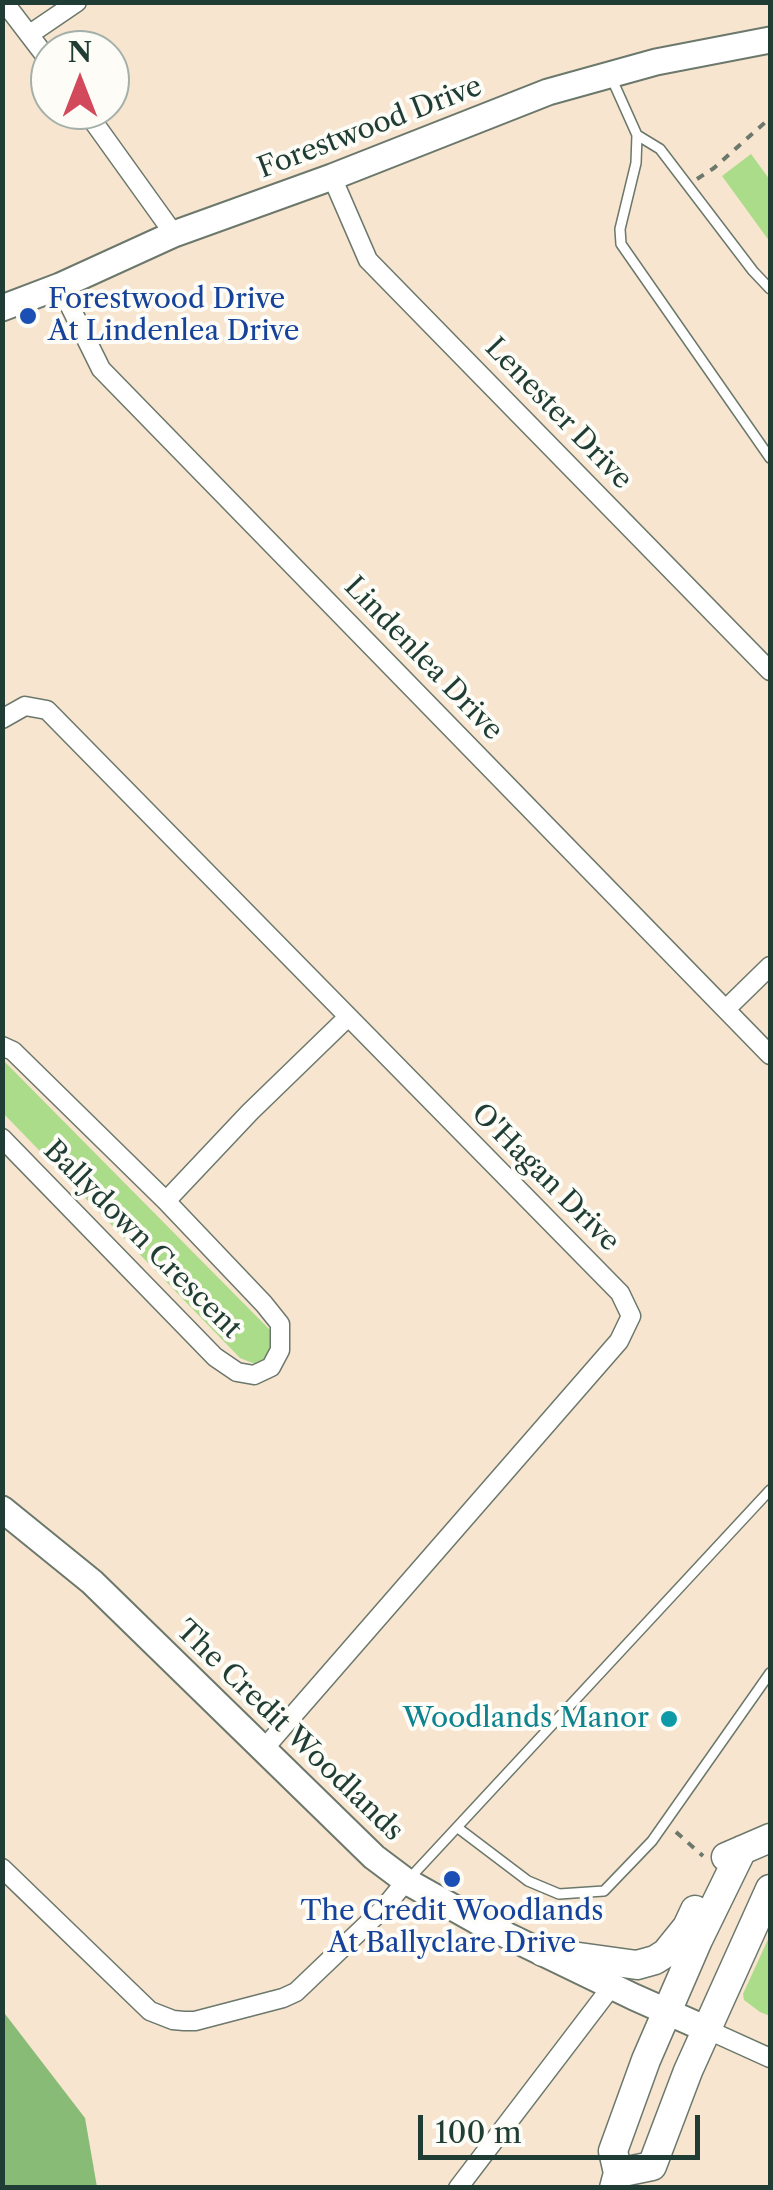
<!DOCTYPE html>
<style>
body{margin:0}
#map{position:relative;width:773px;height:2190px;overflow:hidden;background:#f7e5d0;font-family:"Libre Caslon Text",serif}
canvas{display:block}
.frame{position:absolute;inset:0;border:5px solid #1f3d34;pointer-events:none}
.north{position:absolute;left:30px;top:30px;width:100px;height:100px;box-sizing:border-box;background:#fdfcf7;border:2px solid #a4b0a9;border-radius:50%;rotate:0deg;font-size:28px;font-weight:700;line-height:40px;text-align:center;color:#1f3d34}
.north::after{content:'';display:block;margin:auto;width:35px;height:45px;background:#d1495b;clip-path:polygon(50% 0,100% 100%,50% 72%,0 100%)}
.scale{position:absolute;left:418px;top:2115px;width:282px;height:45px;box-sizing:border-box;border:5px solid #1f3d34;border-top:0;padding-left:12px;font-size:30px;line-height:35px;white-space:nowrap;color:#1f3d34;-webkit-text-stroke:8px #fdfcf7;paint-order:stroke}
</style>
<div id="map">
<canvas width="773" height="2190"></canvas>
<div class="frame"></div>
<div class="north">N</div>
<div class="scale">100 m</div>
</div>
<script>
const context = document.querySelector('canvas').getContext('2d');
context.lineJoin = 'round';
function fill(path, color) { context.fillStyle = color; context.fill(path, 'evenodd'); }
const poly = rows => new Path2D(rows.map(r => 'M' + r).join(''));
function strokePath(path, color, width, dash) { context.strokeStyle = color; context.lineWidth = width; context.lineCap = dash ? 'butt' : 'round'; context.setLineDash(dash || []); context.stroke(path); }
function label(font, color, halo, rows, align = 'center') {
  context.font = font + ' "Libre Caslon Text",serif'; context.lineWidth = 8; context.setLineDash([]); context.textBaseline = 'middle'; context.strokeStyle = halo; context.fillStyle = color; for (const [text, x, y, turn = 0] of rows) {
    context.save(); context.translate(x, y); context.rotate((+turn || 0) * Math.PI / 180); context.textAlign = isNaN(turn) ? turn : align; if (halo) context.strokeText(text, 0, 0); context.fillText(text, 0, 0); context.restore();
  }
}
const green = poly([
 [751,154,770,180,770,242,722,176],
 [2,1059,271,1331,274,1345,268,1357,255,1364,240,1358,3,1113],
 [770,1935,770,2016,760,2012,744,2000,743,1994]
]);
const forest = poly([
 [2,2010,85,2118,97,2187,3,2187]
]);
const path = poly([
 [697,179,714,168,770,118],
 [676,1832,703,1856]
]);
const lane = poly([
 [611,77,637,135,636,163,620,229,621,244,770,458],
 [637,135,660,149,753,271,770,289],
 [458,1828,528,1881,559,1894,604,1891,652,1841,770,1673],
 [408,1880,770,1490]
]);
const street = poly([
 [4,2,50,62],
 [30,34,77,2],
 [85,110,174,234],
 [332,177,368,260,770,671],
 [60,286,101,369,770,1055],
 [2,719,25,706,47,710,620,1293,631,1316,619,1341,262,1751],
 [726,1009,770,966],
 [2,1046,13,1051,166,1201,264,1304,280,1324,280,1350,271,1367,254,1375,237,1372,215,1357,2,1138],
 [166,1201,250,1112,348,1017],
 [2,1868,150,2011,173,2020,184,2021,195,2021,283,1998,296,1992,384,1908,406,1881],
 [706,2029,770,2058],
 [458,2188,612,1986]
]);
const secondary = poly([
 [2,308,60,286,174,234,332,177,548,92,656,62,770,40],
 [2,1509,92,1582,374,1857,406,1881,479,1922,634,1997,706,2029]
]);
const primary = poly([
 [726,1857,770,1838],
 [543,1952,637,1965,655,1960,666,1953,687,1927,695,1910],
 [618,2173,652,2166,688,2071,770,1889],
 [614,2188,618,2173,613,2151,646,2060,698,1940,742,1850]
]);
const markers = [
 [28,316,10,"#1a4fb4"],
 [669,1719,10,"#0f9aa8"],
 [452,1879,10,"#1a4fb4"]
];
const streetNames = [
 ["Forestwood Drive",370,128,-21],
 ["Lenester Drive",558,414,46],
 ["Lindenlea Drive",423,659,46],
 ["O'Hagan Drive",545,1178,45],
 ["Ballydown Crescent",142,1240,45],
 ["The Credit Woodlands",289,1731,44]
];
const transitNames = [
 ["Forestwood Drive",48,300],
 ["At Lindenlea Drive",48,332],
 ["The Credit Woodlands",452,1912,"center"],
 ["At Ballyclare Drive",452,1944,"center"]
];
const cultureNames = [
 ["Woodlands Manor",649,1719]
];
fill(green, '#abdc8a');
fill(forest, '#88bc76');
strokePath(lane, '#6b786b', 12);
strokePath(street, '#6b786b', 21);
strokePath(secondary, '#6b786b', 29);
strokePath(primary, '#6b786b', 31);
strokePath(path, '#6b786b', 4, [8, 8]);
strokePath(lane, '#fff', 9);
strokePath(street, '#fff', 18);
strokePath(secondary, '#fff', 25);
strokePath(primary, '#fff', 28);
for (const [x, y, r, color] of markers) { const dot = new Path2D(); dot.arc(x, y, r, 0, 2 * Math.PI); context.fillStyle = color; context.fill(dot); strokePath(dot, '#fdfcf7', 4); }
label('28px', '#1f3d34', '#fdfcf7', streetNames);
label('28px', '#164399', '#fdfcf7', transitNames, 'left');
label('28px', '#0d838f', '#fdfcf7', cultureNames, 'right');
</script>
